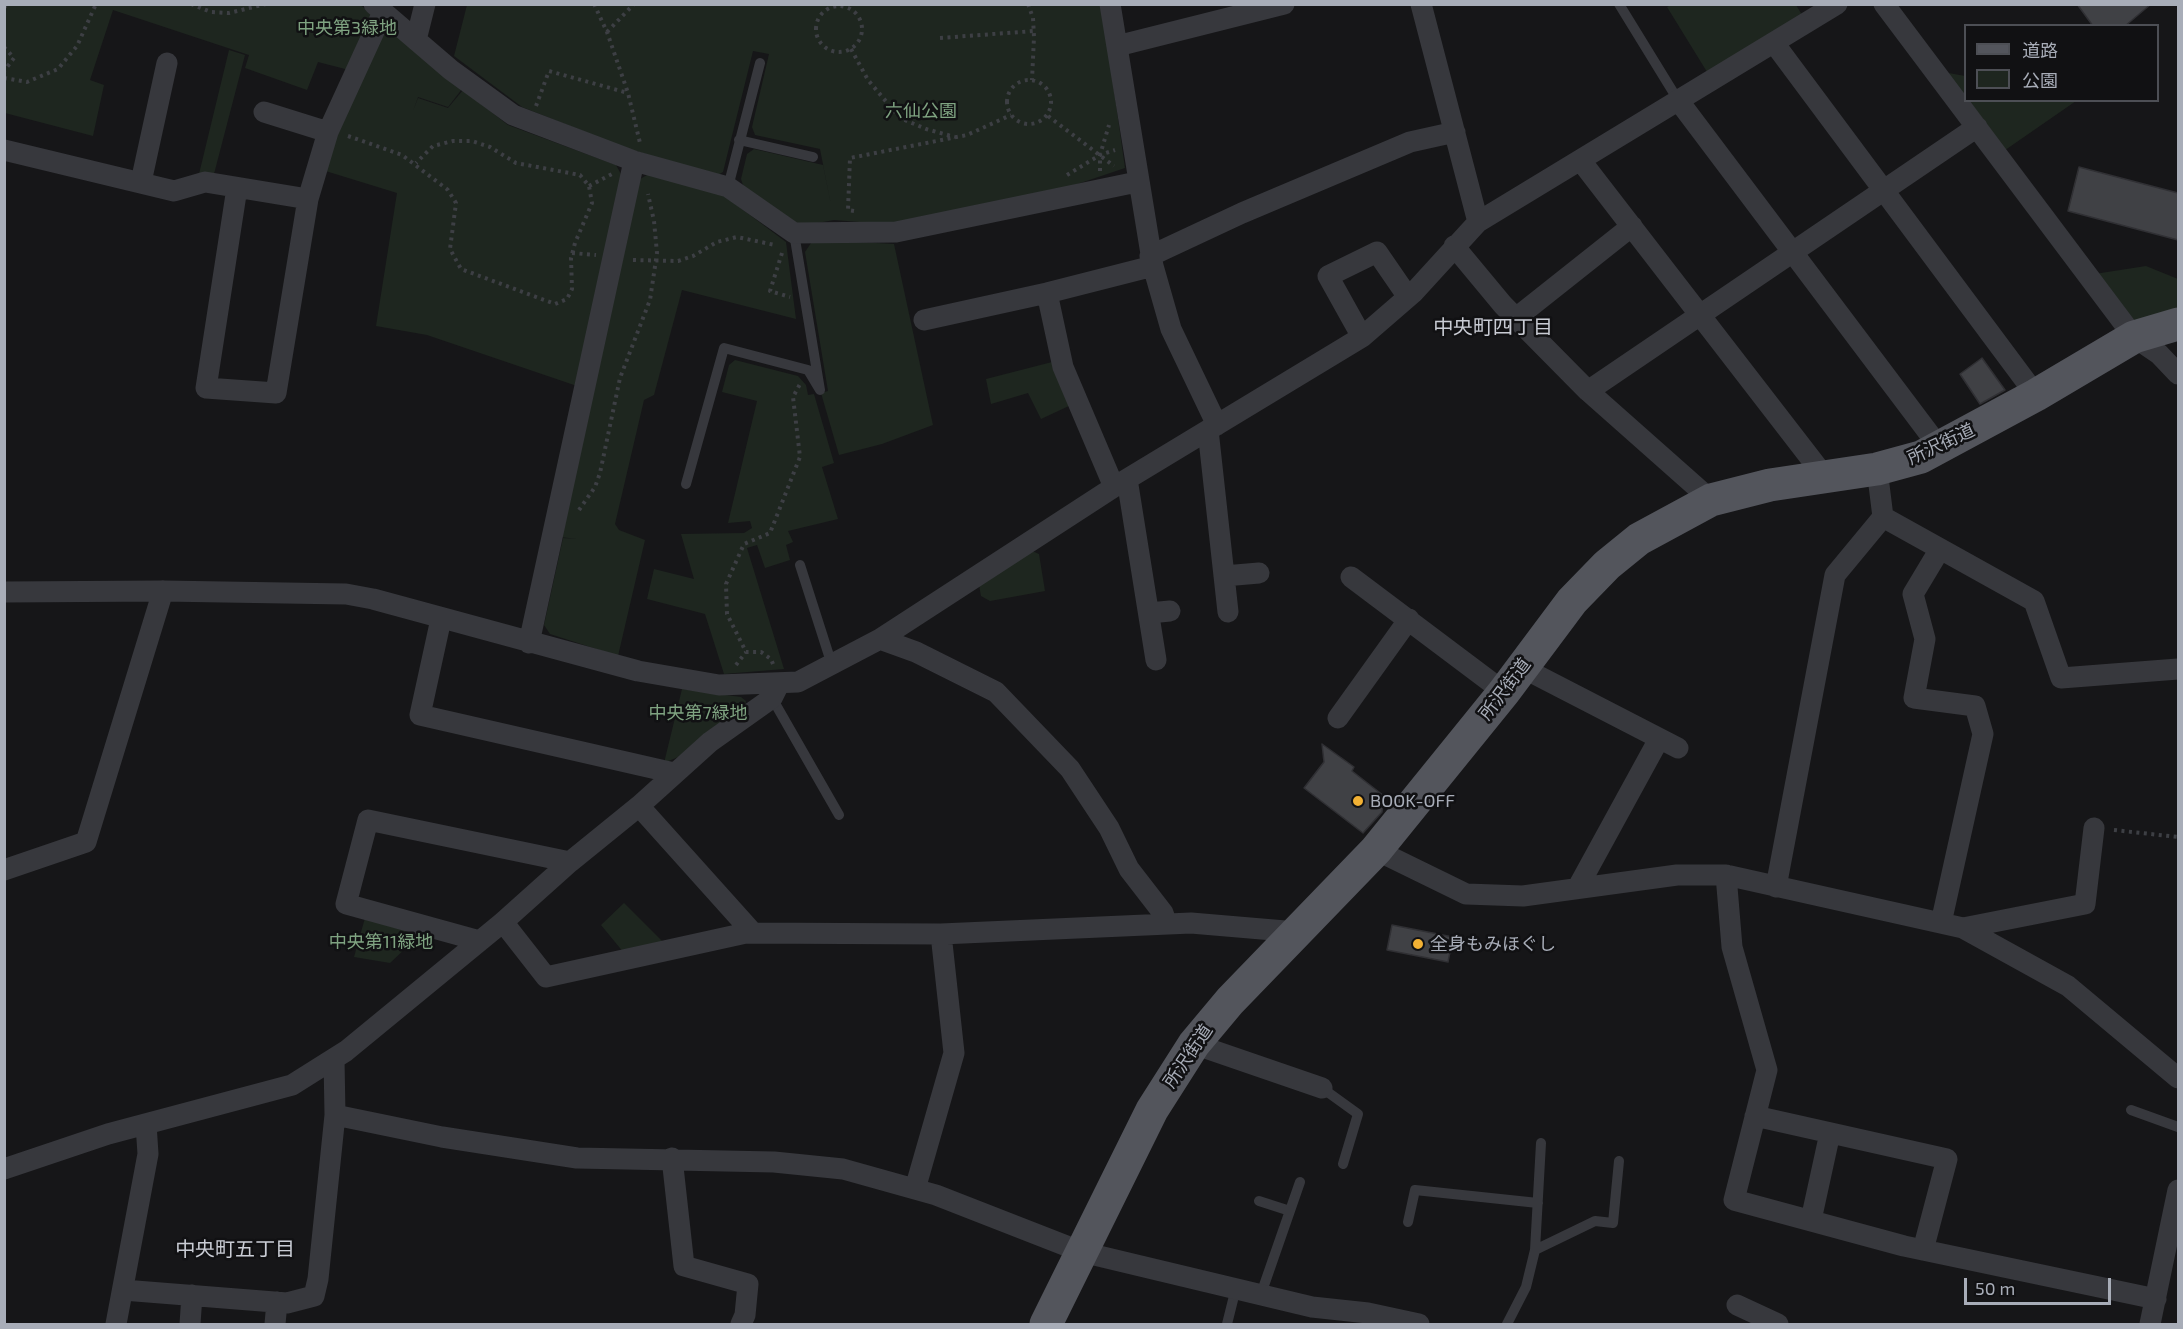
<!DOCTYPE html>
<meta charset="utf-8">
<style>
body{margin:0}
#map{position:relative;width:2183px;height:1329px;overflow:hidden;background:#161618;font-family:"Exo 2","Noto Sans JP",sans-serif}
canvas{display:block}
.frame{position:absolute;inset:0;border:6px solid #a8adb8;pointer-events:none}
.legend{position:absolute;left:1964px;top:24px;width:195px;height:78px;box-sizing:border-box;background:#111113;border:2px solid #4d4f55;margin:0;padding:8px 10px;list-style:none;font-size:18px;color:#a8adb8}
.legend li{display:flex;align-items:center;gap:12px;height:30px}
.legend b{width:30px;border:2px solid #4d4f55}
.scale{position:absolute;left:1964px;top:1278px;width:147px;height:27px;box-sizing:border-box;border:3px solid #a8adb8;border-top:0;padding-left:8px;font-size:18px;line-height:21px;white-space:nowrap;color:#a8adb8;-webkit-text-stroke:4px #111113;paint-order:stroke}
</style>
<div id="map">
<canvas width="2183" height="1329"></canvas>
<div class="frame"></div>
<ul class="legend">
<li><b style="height:8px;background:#53555c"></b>道路</li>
<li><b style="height:16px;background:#1e261f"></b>公園</li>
</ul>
<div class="scale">50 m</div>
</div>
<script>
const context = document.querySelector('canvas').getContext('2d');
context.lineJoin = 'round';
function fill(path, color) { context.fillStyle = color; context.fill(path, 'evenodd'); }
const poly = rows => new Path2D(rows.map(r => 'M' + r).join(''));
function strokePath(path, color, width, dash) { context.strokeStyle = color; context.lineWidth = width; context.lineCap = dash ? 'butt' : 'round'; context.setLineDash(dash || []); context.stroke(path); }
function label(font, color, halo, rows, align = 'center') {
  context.font = font + ' "Exo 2","Noto Sans JP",sans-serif'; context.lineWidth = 5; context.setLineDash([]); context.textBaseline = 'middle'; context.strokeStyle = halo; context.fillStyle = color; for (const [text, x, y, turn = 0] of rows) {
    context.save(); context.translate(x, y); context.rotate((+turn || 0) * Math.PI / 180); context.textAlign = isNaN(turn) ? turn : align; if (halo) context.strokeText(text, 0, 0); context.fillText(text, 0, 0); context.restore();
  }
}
const green = poly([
 [359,4,375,16,349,70,318,62,307,90,245,68,249,55,113,10,90,80,104,85,93,136,5,113,4,5],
 [1673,4,1796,5,1807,23,1712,80,1667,7],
 [467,5,1102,5,1125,168,1027,201,897,225,834,220,796,227,745,191,741,179,747,154,754,149,823,165,831,205,820,149,755,135,752,127,769,54,753,51,723,172,716,176,623,147,522,107,454,56],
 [383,28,388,28,462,89,448,107,418,97,413,111,418,98,448,108,463,90,508,125,616,165,622,176,577,386,427,335,376,326,397,193,319,169],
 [229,50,245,55,214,174,199,174],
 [1932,70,1965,76,1966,100,2076,101,1998,155],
 [649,174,722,194,786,242,796,319,682,290,654,395,644,400,615,524,619,530,645,540,618,656,550,634,544,625,563,538,577,539,560,537,640,179],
 [823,240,894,244,933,425,882,444,839,455,821,393,828,391,805,252,811,243],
 [2146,266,2178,279,2178,324,2134,337,2088,275],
 [735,360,798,376,806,385,808,395,814,394,834,463,822,467,838,519,788,531,793,542,786,545,790,560,765,568,757,545,747,548,784,669,724,674,705,614,647,599,654,569,694,579,681,534,744,533,752,528,750,521,728,523,757,401,722,392,729,365],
 [1056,361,1071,405,1041,419,1028,393,991,404,986,379],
 [1032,551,1039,554,1045,591,990,601,981,596,979,585],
 [682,689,741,697,746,701,745,706,678,757,664,763],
 [624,903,665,944,624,953,601,925],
 [365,918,423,932,390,963,354,957]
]);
const building = poly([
 [2077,4,2151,4,2125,26,2093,26,2077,4],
 [2079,167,2178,193,2178,240,2068,211,2079,167],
 [1982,358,2005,390,1980,404,1960,374,1982,358],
 [1322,744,1354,767,1352,771,1384,796,1382,812,1363,833,1304,788,1324,762,1322,744],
 [1392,925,1453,937,1448,962,1387,950,1392,925]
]);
const path = poly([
 [191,4,211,12,229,13,266,4],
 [594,4,607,32,628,93,640,143],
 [1028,4,1033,18,1034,37,1032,80],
 '816 29a23 23 0 1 1 46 0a23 23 0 1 1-46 0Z',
 [4,8,7,4],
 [607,32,634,4],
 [940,38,1034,31],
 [4,47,14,58,4,71],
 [851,49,868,80,900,118,926,129,955,137],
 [4,78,27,82,58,69,77,46,96,4],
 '1007 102a22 22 0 1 1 44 0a22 22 0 1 1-44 0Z',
 [536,106,549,71,628,93],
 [1048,116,1114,166],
 [348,136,402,155,448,190,456,203,450,249,461,269,555,304,567,299,572,289,571,258,575,243,592,203,589,186,580,175,516,163,490,147,472,141,453,141,433,146,416,163],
 [1100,171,1100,155,1115,150],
 [1067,175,1100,155,1109,125],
 [589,186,612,174],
 [854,211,848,210,850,158,967,135,1011,115],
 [572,253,596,255],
 [782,253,770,291,790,297],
 [633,260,678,261,693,256,717,242,737,237,775,245],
 [579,510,595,487,600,473,620,378,650,300,657,253,654,221,648,194],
 [773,664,771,659,761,652,746,652,727,614,726,584,744,544,770,533,800,457,793,397,800,384],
 [736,665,746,652],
 [2114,830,2178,837]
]);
const service = poly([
 [1619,4,1678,100],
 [739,140,813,157],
 [728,187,760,63],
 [686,484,724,348,808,370,820,390,794,233],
 [800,565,832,665],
 [772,698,839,815],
 [1322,1088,1358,1114,1343,1164],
 [2131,1110,2178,1127],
 [1259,1201,1290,1211],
 [1408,1222,1415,1190,1538,1203],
 [1535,1250,1541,1143],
 [1261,1294,1300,1182],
 [1227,1324,1236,1288],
 [1507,1324,1526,1287,1535,1250,1595,1221,1613,1223,1619,1161]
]);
const minor = poly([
 [374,4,451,70,513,115,634,161,728,187,794,233,896,232,1137,182],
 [1110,4,1153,266,1171,329,1217,425],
 [1421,4,1478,222],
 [1884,4,2134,337,2159,354,2178,374],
 [416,40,425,4],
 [1774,43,2036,395],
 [1117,46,1284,4],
 [1678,100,1940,448],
 [264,112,328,132],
 [4,150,174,191,205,182,308,199],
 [1581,161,1825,477],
 [141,182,167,63],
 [237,188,206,388,276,393,308,199,328,132,383,12],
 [1454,246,1503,305,1588,391,1711,500],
 [1150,256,1242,213,1410,142,1455,132],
 [1047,293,1063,367,1114,487],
 [1516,318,1632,226],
 [924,320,1047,293,1153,266],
 [1362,337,1328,276,1377,252,1408,297],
 [1588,391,1977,127],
 [1208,430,1228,612],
 [1877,469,1883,517,2034,601,2061,678,2178,669],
 [1127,479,1156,660],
 [1940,549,1913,594,1925,639,1914,698,1975,706,1983,734,1941,923],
 [1224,576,1259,573],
 [1351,577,1504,692],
 [4,592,163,591,346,594,373,599,638,671,719,685,798,682,880,639,1114,487,1362,337,1414,292,1478,222,1837,4],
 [1149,613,1170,611],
 [441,619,420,715,674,773],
 [880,639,916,652,996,692,1070,769,1109,828,1129,869,1163,913,1167,924],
 [529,643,634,161],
 [1521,667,1678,748],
 [1338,718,1409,619],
 [639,806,753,933],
 [1376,850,1466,894,1523,896,1677,875,1726,875,1963,928,2068,986,2178,1078],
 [4,870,86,842,163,591],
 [1726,875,1732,947,1767,1070,1734,1200,1904,1246,2156,1299],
 [1578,887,1659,739],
 [1776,887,1835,575,1883,517],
 [503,922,570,862,639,806,710,742,772,698,779,684],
 [1963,928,2085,904,2094,828],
 [480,941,346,904,368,820,570,862],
 [1194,1044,1322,1088],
 [335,1115,442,1137,577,1158,774,1162,843,1169,936,1195,1082,1252,1312,1307,1368,1313,1419,1324],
 [1755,1116,1947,1159,1923,1250],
 [672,1158,684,1266,748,1284,745,1315,741,1324],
 [4,1169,108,1134,292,1085,346,1051,503,922,546,977,746,933,941,934,1191,923,1297,932],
 [915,1189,954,1053,941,934],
 [1811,1220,1830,1133],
 [123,1290,287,1303,314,1296,318,1279,335,1115,334,1059],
 [1737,1305,1778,1324],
 [116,1324,148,1154,146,1124],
 [190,1324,192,1295],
 [275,1324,277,1302],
 [2150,1324,2178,1190]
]);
const primary = poly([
 [1046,1324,1152,1110,1194,1044,1230,1001,1376,850,1504,692,1572,601,1607,565,1639,539,1711,500,1770,485,1877,469,1921,457,2036,395,2134,337,2178,324]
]);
const markers = [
 [1358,801,6,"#f2b134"],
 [1418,944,6,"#f2b134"]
];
const parkNames = [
 ["中央第3緑地",347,28],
 ["六仙公園",921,111],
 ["中央第7緑地",698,713],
 ["中央第11緑地",381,942]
];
const streetNames = [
 ["所沢街道",1941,444,-25],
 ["所沢街道",1505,689,-53],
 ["所沢街道",1188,1056,-56]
];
const poiNames = [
 ["BOOK-OFF",1370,801],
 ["全身もみほぐし",1430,944]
];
const neighbourhoodNames = [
 ["中央町四丁目",1493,327],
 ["中央町五丁目",235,1249]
];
fill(green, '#1e261f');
fill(building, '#404145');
strokePath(building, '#303034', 1.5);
strokePath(path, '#3d3f44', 4, [3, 4.5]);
strokePath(service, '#37383d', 10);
strokePath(minor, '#37383d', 21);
strokePath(primary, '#53555c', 33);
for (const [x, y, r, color] of markers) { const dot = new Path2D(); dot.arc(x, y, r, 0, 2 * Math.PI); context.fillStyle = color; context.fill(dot); strokePath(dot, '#111113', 2); }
label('18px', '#7fa381', '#111113', parkNames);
label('18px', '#a8adb8', '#111113', streetNames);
label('18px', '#a8adb8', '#111113', poiNames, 'left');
label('20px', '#c9ccd4', '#111113', neighbourhoodNames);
</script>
